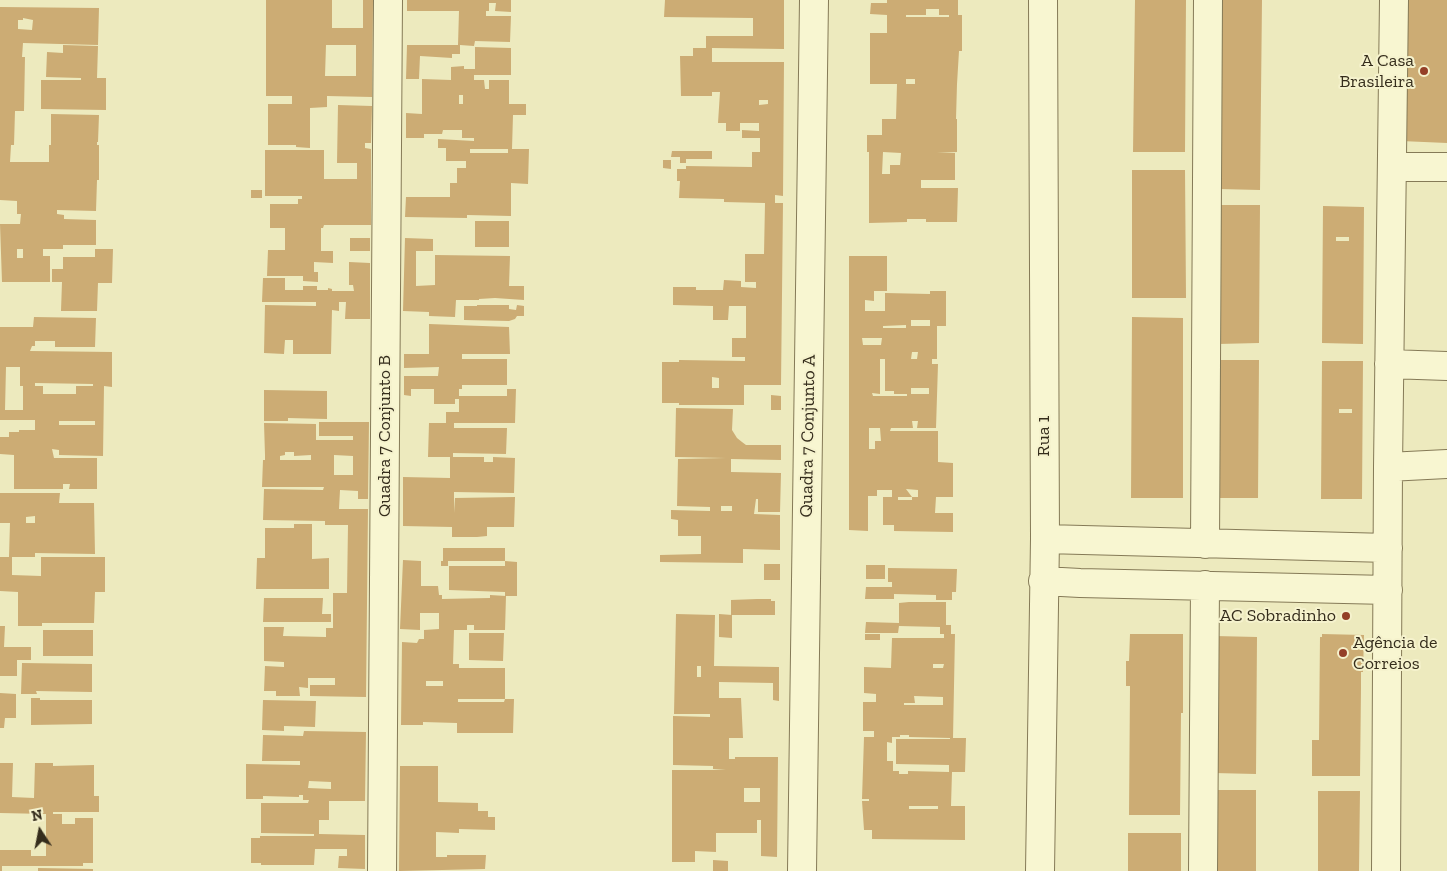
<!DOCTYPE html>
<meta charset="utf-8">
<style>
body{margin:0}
#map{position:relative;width:1447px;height:871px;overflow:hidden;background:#edeabe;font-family:"Zilla Slab",serif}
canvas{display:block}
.north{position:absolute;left:15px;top:806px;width:50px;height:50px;-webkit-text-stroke:4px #f5f2cd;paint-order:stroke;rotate:349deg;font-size:14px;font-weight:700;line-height:20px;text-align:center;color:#352d1c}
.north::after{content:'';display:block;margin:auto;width:18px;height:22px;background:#352d1c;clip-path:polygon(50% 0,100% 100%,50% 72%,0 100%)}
</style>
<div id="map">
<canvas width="1447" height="871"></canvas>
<div class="north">N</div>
</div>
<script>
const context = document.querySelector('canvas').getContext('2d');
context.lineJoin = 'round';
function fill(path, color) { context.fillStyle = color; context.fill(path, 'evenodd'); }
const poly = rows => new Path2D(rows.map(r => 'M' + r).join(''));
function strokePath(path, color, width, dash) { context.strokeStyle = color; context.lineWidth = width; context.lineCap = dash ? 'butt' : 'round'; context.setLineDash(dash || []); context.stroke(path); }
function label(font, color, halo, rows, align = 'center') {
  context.font = font + ' "Zilla Slab",serif'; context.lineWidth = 4; context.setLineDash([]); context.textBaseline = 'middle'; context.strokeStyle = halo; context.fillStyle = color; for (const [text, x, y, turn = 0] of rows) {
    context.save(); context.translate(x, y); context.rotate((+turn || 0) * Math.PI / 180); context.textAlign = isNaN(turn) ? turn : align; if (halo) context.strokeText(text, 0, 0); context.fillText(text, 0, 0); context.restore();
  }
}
const building = poly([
 [266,0,332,0,332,28,363,28,363,0,373,0,372,97,327,96,327,107,310,108,310,148,296,147,296,145,268,145,268,104,292,104,292,96,266,96],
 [326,45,356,45,356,76,325,76],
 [407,0,511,0,511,12,495,11,496,3,489,3,489,11,486,11,486,16,511,16,510,42,475,41,474,46,460,45,460,54,452,54,452,58,420,56,419,79,406,79,407,45,458,45,459,11,407,11],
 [665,0,784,0,784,49,712,48,712,62,784,62,783,196,775,195,775,203,783,203,781,385,744,385,744,405,679,405,679,403,662,403,662,362,679,362,679,360,745,361,745,357,732,357,732,338,746,338,746,306,729,306,728,320,713,320,713,306,673,305,673,287,696,287,696,290,723,290,724,280,741,281,741,287,756,288,756,282,745,282,745,254,764,254,765,203,724,202,724,199,679,198,680,181,677,181,677,169,686,169,686,166,752,167,752,152,760,152,760,138,742,138,742,130,759,131,759,123,740,123,740,131,726,131,726,123,718,123,720,92,712,92,712,96,681,96,680,56,693,56,693,48,706,48,706,36,753,36,753,18,664,17],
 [759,100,768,100,768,104,759,105],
 [712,377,719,378,719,388,712,388],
 [887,0,958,0,958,15,962,15,962,51,959,51,957,84,956,119,957,119,957,152,937,153,955,153,955,180,921,180,921,188,958,188,957,222,926,222,926,219,907,219,907,222,869,223,869,152,867,152,867,135,882,135,882,119,896,119,897,84,870,84,870,33,887,33,887,15,870,14,871,3,887,3],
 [926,9,939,9,939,15,949,15,949,17,906,17,906,15,926,15],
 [906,79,915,79,915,84,906,84],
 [883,152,901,153,900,165,890,165,890,174,882,174],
 [1135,0,1186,0,1185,152,1133,152],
 [1220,0,1262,0,1260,190,1219,189],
 [1403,0,1447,0,1447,143,1401,141],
 [0,7,99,8,98,45,23,43,22,57,25,57,24,111,15,111,14,145,11,145,10,162,49,162,49,145,51,145,51,114,99,115,98,142,97,142,97,145,99,145,99,180,97,180,96,211,57,210,57,214,64,215,64,219,96,220,96,245,63,245,63,249,43,249,43,256,50,256,50,282,2,282,0,224,20,224,21,214,17,214,17,201,0,200],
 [23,18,33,20,32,30,18,29,18,20,23,20],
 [17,249,23,249,23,258,17,258],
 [63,45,98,46,97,78,106,78,106,110,41,109,41,80,81,80,81,78,46,77,47,52,63,53],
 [475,47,511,48,511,75,474,75,474,80,484,80,485,89,489,89,489,80,509,80,509,104,526,104,526,115,513,115,512,149,529,149,528,184,511,183,511,216,467,215,467,218,405,217,406,197,450,197,450,183,457,183,457,168,466,168,466,161,446,161,446,148,438,148,438,139,474,141,474,138,462,138,462,130,443,130,442,134,424,134,424,138,406,138,406,113,422,114,422,79,451,80,451,67,464,66,464,69,475,69],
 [459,95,463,95,463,104,459,104],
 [470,149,508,149,508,153,470,153],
 [338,105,372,106,371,143,365,143,365,148,371,149,371,225,324,225,323,228,321,228,321,251,333,251,333,263,314,262,314,272,318,272,318,282,303,281,303,276,267,276,268,250,285,250,285,228,270,228,270,204,298,204,298,199,302,199,302,196,265,196,265,150,324,150,324,179,357,179,357,163,337,163],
 [672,151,712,151,712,159,686,159,686,163,680,163,680,157,671,157],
 [663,160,671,160,671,169,663,168],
 [1132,170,1185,170,1186,298,1132,298],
 [251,190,262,190,262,198,251,198],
 [1219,205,1260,205,1259,343,1218,344],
 [1323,206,1364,207,1363,344,1322,343],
 [1336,237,1349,237,1349,241,1336,241],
 [475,221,509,221,509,247,475,247],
 [350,238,370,238,370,251,350,251],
 [405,238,433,239,433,251,416,251,416,286,435,285,435,255,510,256,509,286,524,286,524,300,495,298,479,299,479,300,456,300,455,317,429,316,429,312,403,311],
 [95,249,113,249,112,283,98,283,97,311,61,311,62,282,52,282,52,269,63,269,63,257,95,257],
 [849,256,887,256,887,291,874,291,874,301,865,300,865,311,885,311,885,293,930,294,930,291,946,291,946,326,937,326,937,359,932,359,932,364,938,364,936,428,917,428,918,421,912,421,913,428,891,428,890,431,938,431,938,462,953,463,953,497,936,497,935,513,953,513,953,532,894,531,894,525,883,525,883,497,892,497,892,490,877,490,877,496,868,496,868,531,849,530],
 [911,320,930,320,930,326,911,326],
 [906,325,906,328,883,328,883,326],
 [862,338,882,338,881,345,863,345],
 [912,352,918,352,917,359,911,359],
 [880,359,885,359,885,391,894,391,894,394,907,394,907,396,873,396,872,393,880,394],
 [911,388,929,388,929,394,911,394],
 [869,428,880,428,881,441,875,441,875,449,869,449],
 [906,489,918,490,918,497,912,497,912,500,898,500,898,497,912,497],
 [349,262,370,263,370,319,345,319,346,302,339,302,339,311,332,310,331,354,293,354,293,340,285,340,284,354,264,353,265,305,316,306,316,302,262,302,263,278,285,278,285,290,303,290,303,286,317,286,317,290,328,290,328,288,332,289,332,291,354,291,353,285,349,285],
 [477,305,509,305,509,309,516,310,517,305,524,306,524,316,517,316,515,319,509,321,464,320,464,306,477,306],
 [34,317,96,318,95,347,55,347,55,341,35,341,35,346,32,346,30,351,112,352,112,387,104,386,103,456,59,455,59,450,52,449,54,458,97,458,97,489,69,489,70,484,63,484,63,489,14,489,14,455,0,454,0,437,9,437,9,432,19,432,19,430,35,430,35,420,0,420,0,327,33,327],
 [6,367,20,367,20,386,23,386,23,410,5,410],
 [35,383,93,384,93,386,76,386,76,394,43,394,43,386,35,386],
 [59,421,95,421,95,425,59,425],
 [1132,317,1183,318,1183,498,1131,498],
 [429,324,509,327,510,354,462,354,462,359,507,359,507,385,462,385,462,389,459,389,459,396,507,396,507,389,516,389,515,423,454,423,454,428,507,428,506,454,453,453,453,457,484,457,484,462,493,462,493,457,515,458,514,493,454,492,454,513,455,498,515,497,514,527,487,527,487,536,477,537,452,537,452,527,403,526,403,477,450,478,450,457,428,457,429,423,446,423,446,412,459,412,459,399,455,399,455,404,434,404,434,389,411,389,411,396,404,395,404,376,438,376,439,367,404,368,404,354,429,354],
 [1217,360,1259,360,1258,498,1217,498],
 [1322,361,1363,361,1362,499,1321,499],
 [1339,409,1352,409,1352,413,1339,413],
 [264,390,327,391,327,419,288,418,288,421,264,421],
 [771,395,781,396,781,410,771,410],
 [676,408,733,409,732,430,737,438,742,442,746,445,781,445,781,460,731,459,731,472,781,473,780,512,758,512,758,499,756,499,754,514,780,515,780,550,743,549,743,563,660,562,660,555,701,554,701,536,678,536,678,520,671,519,671,510,710,511,710,507,677,506,678,459,726,458,675,457],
 [721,506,732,506,732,511,721,511],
 [319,422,369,422,368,499,358,499,358,491,340,490,339,509,368,509,366,697,310,696,310,685,335,685,335,678,308,678,308,688,299,687,300,696,276,696,276,691,264,691,265,666,284,667,284,662,264,661,264,627,284,627,283,636,326,637,326,628,333,628,333,593,347,593,348,525,325,525,325,521,263,520,264,489,323,490,324,487,262,487,263,460,265,460,265,455,264,423,316,424,316,440,353,440,353,436,319,436],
 [285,452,294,452,294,456,311,455,311,460,280,460,280,456,285,455],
 [334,455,353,456,353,475,334,475],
 [0,493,60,493,59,503,94,503,95,554,35,553,35,557,12,557,12,575,41,576,41,557,105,557,105,592,95,592,94,623,42,623,42,626,18,626,18,592,0,591,0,557,9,557,10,523,0,523],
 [35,516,35,523,26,523,26,517],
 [294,524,312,524,312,559,329,558,329,589,256,589,257,558,265,558,265,528,294,528],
 [443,548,505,548,505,561,517,562,517,596,505,596,505,592,449,590,449,566,505,566,505,561,448,561,448,566,441,566,441,561,443,561],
 [403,560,421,561,421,586,438,586,439,595,442,595,442,599,490,598,490,595,506,596,505,630,474,630,474,625,467,625,467,630,454,630,453,664,459,664,459,668,505,668,505,699,458,699,458,702,504,702,505,699,514,699,513,733,457,733,457,723,423,722,423,725,401,725,402,642,417,643,419,639,424,639,424,630,439,629,439,613,420,613,420,630,400,629],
 [426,681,443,681,443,686,426,686],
 [764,564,780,564,780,580,764,580],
 [866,565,885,565,885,579,866,579],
 [888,568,957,569,956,592,952,592,952,600,936,600,936,595,894,594,894,599,865,599,866,587,892,587,892,582,888,582],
 [264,598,323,598,322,614,331,614,331,622,263,622],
 [757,599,771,599,771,601,775,601,775,615,731,615,731,600],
 [909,602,946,602,946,625,951,625,951,634,955,634,953,738,966,738,965,772,952,772,951,806,965,806,965,840,872,839,872,830,864,830,862,801,869,801,869,799,862,799,864,737,874,737,874,731,863,731,863,702,876,702,876,694,864,693,864,667,891,668,892,638,944,638,944,634,940,634,940,627,899,626,898,633,865,633,866,622,899,623,899,603],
 [933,664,944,664,943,668,933,668],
 [914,696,943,697,943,705,904,705,904,703,915,703],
 [900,735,909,735,909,737,950,738,950,739,896,739,896,764,949,765,949,772,908,771,908,774,899,774,899,771,893,771,893,761,887,761,887,742,892,743,892,737,900,737],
 [909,806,938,806,938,809,909,809],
 [676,614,715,615,714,666,779,667,779,701,773,700,773,683,719,682,719,698,741,698,743,738,729,738,729,759,735,759,735,757,778,757,777,857,761,856,761,820,757,820,757,833,716,833,716,852,695,851,695,862,672,862,672,770,726,770,713,769,713,766,673,765,673,716,710,717,710,714,674,714],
 [697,666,701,666,701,677,697,677],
 [744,788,760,788,760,802,744,802],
 [719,614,732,615,732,638,719,637],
 [0,626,5,626,4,647,31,647,31,660,17,660,17,676,0,676],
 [43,630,93,630,93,656,43,656],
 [469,633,504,633,503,661,469,660],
 [865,634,880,634,880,640,865,640],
 [1130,634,1183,634,1183,713,1181,713,1180,815,1129,815,1130,686,1126,686,1126,661,1129,661],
 [1322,634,1364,635,1363,672,1361,672,1361,688,1360,776,1312,776,1312,740,1319,740,1320,637,1322,637],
 [1215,636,1257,637,1256,774,1214,773],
 [22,663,92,664,92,692,36,691,37,694,21,694],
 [0,693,16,694,16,718,5,718,4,728,0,728],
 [31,698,40,698,40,700,92,700,92,724,31,725],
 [263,700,316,701,315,727,284,726,284,731,262,730],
 [304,731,366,732,365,801,329,801,329,820,319,820,319,834,365,835,365,869,338,868,339,856,347,856,347,849,315,849,314,865,261,865,261,863,251,863,251,838,260,838,260,836,314,836,314,834,261,833,261,803,308,803,309,800,303,800,303,795,299,795,299,797,263,796,263,799,246,799,246,764,300,765,300,761,262,761,263,735,303,736],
 [309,781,331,782,331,789,308,788],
 [0,763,13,763,12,797,34,798,35,763,53,763,53,766,94,765,94,796,99,796,99,812,53,812,53,814,62,814,62,824,75,824,75,818,93,818,93,863,83,863,83,866,2,866,2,871,0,871,0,850,31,850,31,856,46,856,46,814,0,813],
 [400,766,438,766,438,802,478,803,478,811,488,811,488,817,495,817,495,830,459,829,459,833,436,832,436,857,447,857,447,855,486,855,485,869,399,871],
 [1215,790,1256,790,1256,871,1214,871],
 [1318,791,1360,791,1359,871,1318,871],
 [1128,833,1181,833,1181,871,1128,871],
 [713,860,728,861,728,871,713,871],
 [38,868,93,869,93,871,38,871]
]);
const minor = poly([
 [1392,167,1447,167],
 [1389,364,1447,366],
 [1388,467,1447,464],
 [1045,539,1388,548],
 [1205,544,1208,0],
 [1043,581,1080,583,1388,590],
 [382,871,388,0],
 [802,871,814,0],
 [1040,871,1045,539,1043,0],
 [1203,871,1205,585],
 [1386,871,1388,467,1394,0]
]);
const markers = [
 [1424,71,5,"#943f27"],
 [1346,616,5,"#943f27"],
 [1343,653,5,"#943f27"]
];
const poiNames = [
 ["A Casa",1414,61],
 ["Brasileira",1414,82],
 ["AC Sobradinho",1336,616],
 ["Agência de",1353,643,"left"],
 ["Correios",1353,664,"left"]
];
const streetNames = [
 ["Quadra 7 Conjunto B",385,436,-90],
 ["Quadra 7 Conjunto A",808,436,-89],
 ["Rua 1",1044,436,-90]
];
fill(building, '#ccac74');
strokePath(minor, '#857a57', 30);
strokePath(minor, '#f8f6d1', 28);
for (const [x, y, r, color] of markers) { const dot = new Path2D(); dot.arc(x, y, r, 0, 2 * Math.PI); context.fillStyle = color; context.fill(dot); strokePath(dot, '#f5f2cd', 2); }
label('18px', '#352d1c', '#f5f2cd', poiNames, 'right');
label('18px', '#352d1c', '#f5f2cd', streetNames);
</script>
